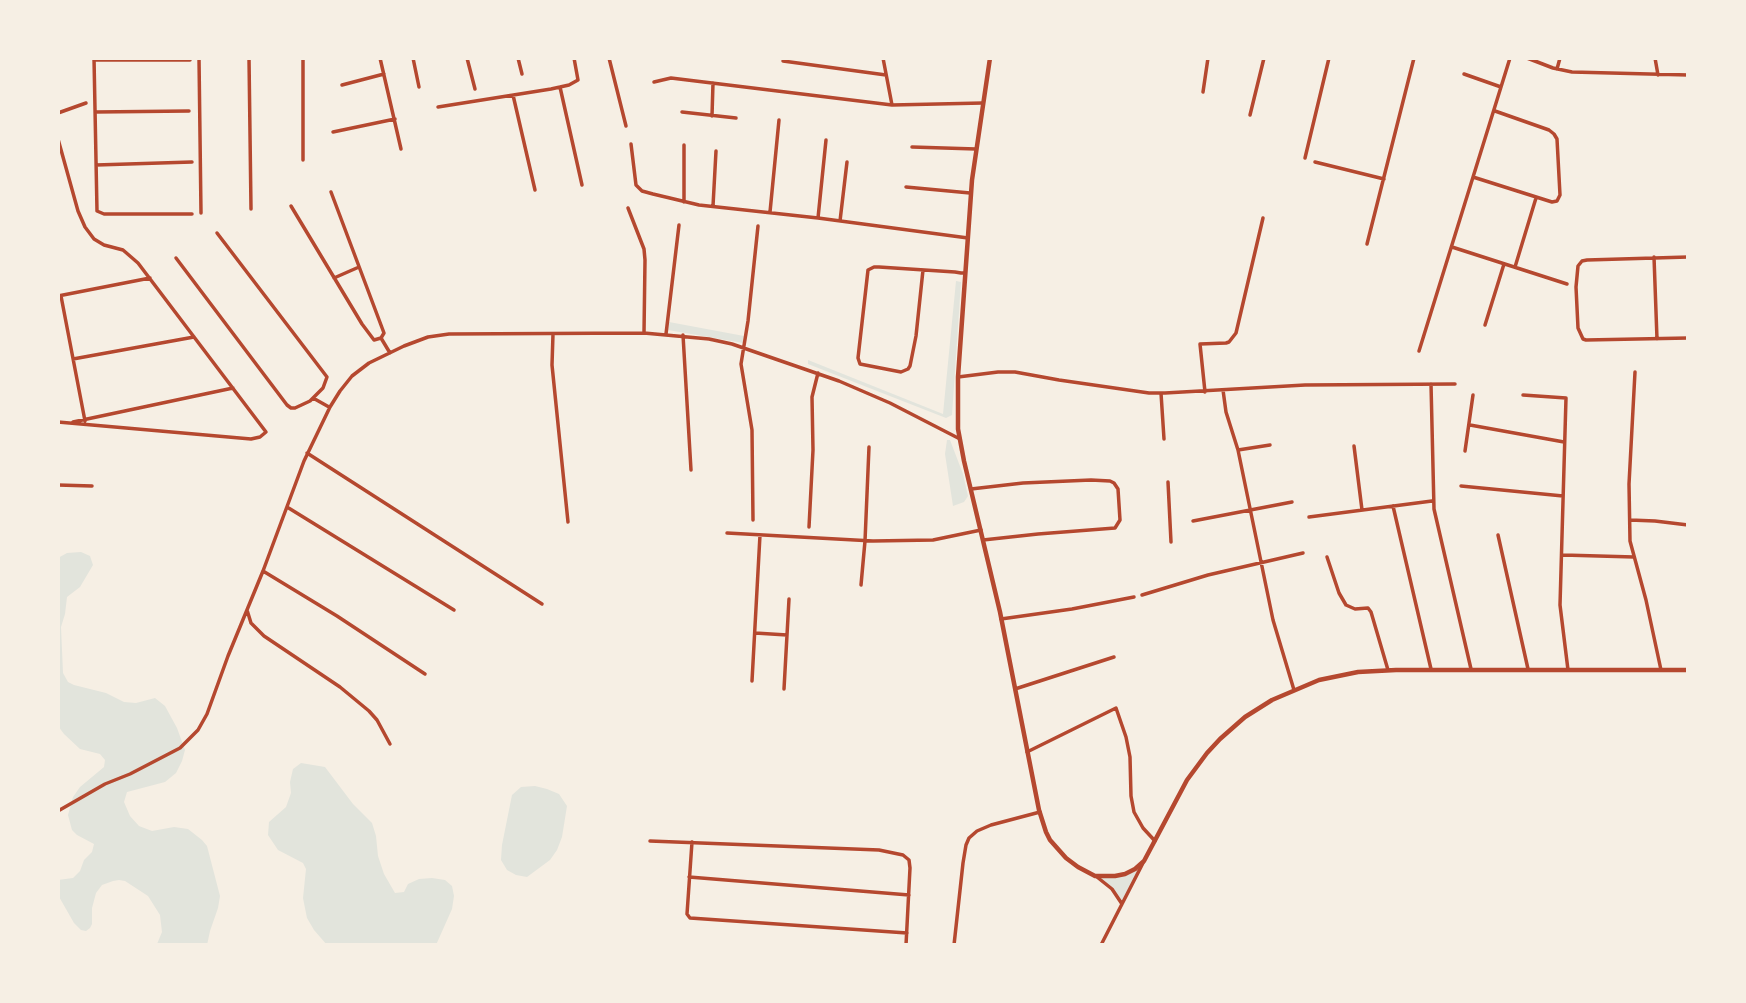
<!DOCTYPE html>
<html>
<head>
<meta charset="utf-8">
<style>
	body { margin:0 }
	#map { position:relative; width:1746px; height:1003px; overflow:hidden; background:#f6efe4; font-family:Lato,sans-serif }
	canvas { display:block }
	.frame { position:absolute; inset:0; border:60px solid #f6efe4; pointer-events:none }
</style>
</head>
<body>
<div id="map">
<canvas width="1746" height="1003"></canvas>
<div class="frame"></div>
</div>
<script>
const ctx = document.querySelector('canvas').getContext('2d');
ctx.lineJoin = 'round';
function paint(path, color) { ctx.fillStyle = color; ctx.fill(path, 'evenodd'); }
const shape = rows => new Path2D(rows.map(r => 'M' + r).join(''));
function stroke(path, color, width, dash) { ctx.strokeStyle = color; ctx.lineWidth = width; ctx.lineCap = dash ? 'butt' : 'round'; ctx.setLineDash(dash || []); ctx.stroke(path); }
const green = shape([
	[956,281,961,282,952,415,946,418,808,364,808,360,943,414],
	[669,322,744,336,743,343,668,330],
	[947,440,950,440,963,474,968,496,964,502,953,506,945,454],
	[81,552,90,556,93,565,80,587,67,597,65,614,61,627,63,673,68,682,74,685,106,693,124,702,136,703,155,698,165,706,177,728,185,750,182,761,176,773,165,782,127,792,124,802,130,816,139,826,152,831,174,827,188,829,202,840,207,846,220,896,218,908,210,931,207,945,153,945,157,944,162,932,160,915,148,896,125,881,119,880,113,881,102,885,96,893,92,908,92,924,90,928,86,931,81,930,74,923,58,895,58,880,73,878,80,871,84,860,92,852,94,844,77,835,72,830,68,815,73,797,80,787,104,767,105,760,100,754,80,749,64,734,58,726,58,558,67,553],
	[301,763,325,767,353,804,372,823,376,836,378,856,384,874,395,893,404,892,408,884,419,879,432,878,445,880,452,886,454,896,452,909,436,945,327,945,314,930,307,918,303,898,306,869,303,863,278,850,268,835,269,822,286,807,291,793,290,782,293,769],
	[535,786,547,789,559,794,567,806,562,837,557,850,550,860,527,877,516,875,507,870,501,860,502,845,512,795,521,787],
	[1144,861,1122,904,1119,897,1095,876,1125,874]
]);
const minor = shape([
	[94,58,97,211,104,214,192,214],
	[199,58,201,213],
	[249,58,251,209],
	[380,58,401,149],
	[413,58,419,87],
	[467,58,475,89],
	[518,58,522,74],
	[609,58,626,126],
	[883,58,892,105],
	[1527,58,1553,68,1572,72,1688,75],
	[1655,58,1658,75],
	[94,60,190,60],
	[783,61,886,75],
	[1557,69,1560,58],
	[1464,74,1501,87],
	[654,82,671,78,892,105,983,103],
	[342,85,384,74],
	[560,87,582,185],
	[1203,92,1208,58],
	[513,95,535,190],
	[438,107,551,89,569,85,578,80,574,58],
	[95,112,189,111],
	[682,112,736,118],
	[58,113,86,103],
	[1250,115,1264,58],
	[712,116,713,83],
	[333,132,395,119],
	[58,139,78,211,85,227,94,239,104,245,123,250,138,263,266,432,260,437,251,439,58,422],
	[631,144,636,185,642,191,653,194,699,205,818,218,968,238],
	[684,145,684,202],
	[912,147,976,149],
	[1305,158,1329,58],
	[303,160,303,58],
	[1315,162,1384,179],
	[96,165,192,162],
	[1473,177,1552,202,1557,201,1560,195,1557,139,1554,134,1549,130,1495,111],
	[906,187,970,193],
	[331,192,384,333,381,338,390,353],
	[291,206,362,324,374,340,381,338],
	[713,206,716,151],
	[628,208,644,249,645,260,644,333],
	[770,212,779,120],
	[818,218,826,140],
	[840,221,847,162],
	[1367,244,1414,58],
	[1452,247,1567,284],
	[1654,257,1657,339],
	[1688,257,1587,260,1582,261,1578,266,1576,287,1578,328,1583,339,1586,340,1688,338],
	[176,258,287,405,291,408,295,408,310,401,323,388,327,377,217,233],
	[1515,267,1536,198],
	[923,270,916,336,910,366,908,369,901,372,860,364,858,358,868,270,874,267,879,267,955,272,961,273,965,273],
	[334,278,359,267],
	[58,296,150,278],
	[61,296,85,421],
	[1485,325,1504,264],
	[553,334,552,365,568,522],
	[666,334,679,225],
	[683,335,691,470],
	[1419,351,1510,58],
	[73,359,194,337],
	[1635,372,1629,484,1630,541,1646,600,1661,670],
	[958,377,998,372,1015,372,1059,380,1149,393,1165,393,1305,385,1455,384],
	[1431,384,1434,509,1471,669],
	[1223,390,1226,412,1238,450,1273,620,1294,690],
	[1205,392,1200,344,1226,343,1229,342,1236,333,1263,218],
	[1161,393,1164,439],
	[1523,395,1566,398,1560,605,1568,670],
	[313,398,329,407],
	[73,422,233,388],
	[1470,425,1564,442],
	[1354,446,1362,510],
	[1238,450,1270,445],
	[1465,451,1473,395],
	[307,453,542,604],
	[1168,482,1171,542],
	[58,485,92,486],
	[1461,486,1563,496],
	[971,489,1023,483,1091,480,1110,481,1114,483,1118,489,1120,520,1115,528,1038,534,983,540],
	[1393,506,1431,669],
	[287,507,454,610],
	[1309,517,1432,501],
	[753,520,752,430,741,364,748,321,758,226],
	[1630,520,1655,521,1688,525],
	[1193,521,1292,502],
	[809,527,813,450,812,397,818,373],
	[727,533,873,541,933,540,981,530],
	[1498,535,1528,669],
	[1563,555,1634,557],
	[1327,557,1339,593,1346,605,1355,609,1368,608,1371,612,1388,670],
	[263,571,337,616,425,674],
	[861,585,865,541,869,447],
	[1142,595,1208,575,1303,553],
	[247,610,251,623,264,636,340,687,369,711,377,720,390,744],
	[1001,619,1072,609,1134,597],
	[755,633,787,635],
	[752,681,760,535],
	[784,689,789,599],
	[1015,689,1114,657],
	[1027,752,1116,708,1126,737,1130,757,1131,796,1134,812,1143,828,1155,841],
	[58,811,105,784,130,774,180,748,198,730,207,714,228,656,263,571,304,461,330,407,340,391,352,376,369,363,404,346,428,337,449,334,644,333,709,339,732,344,839,381,890,403,960,439],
	[650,841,879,850,903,855,909,860,910,868,906,945],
	[692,842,687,914,690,918,907,933],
	[689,877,909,895],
	[1097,877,1112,889,1122,904],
	[954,945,963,863,966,845,969,838,977,831,991,825,1040,812],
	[1101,945,1143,863]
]);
const tertiary = shape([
	[990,58,972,180,958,377,958,429,964,461,1000,612,1039,810,1046,832,1050,840,1066,858,1078,867,1095,876,1115,876,1125,874,1135,869,1144,861,1187,780,1207,753,1220,739,1245,717,1272,700,1319,680,1358,672,1396,670,1688,670]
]);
paint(green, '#e2e4dc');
stroke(minor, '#b5482f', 3.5);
stroke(tertiary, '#b5482f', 4.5);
</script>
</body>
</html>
